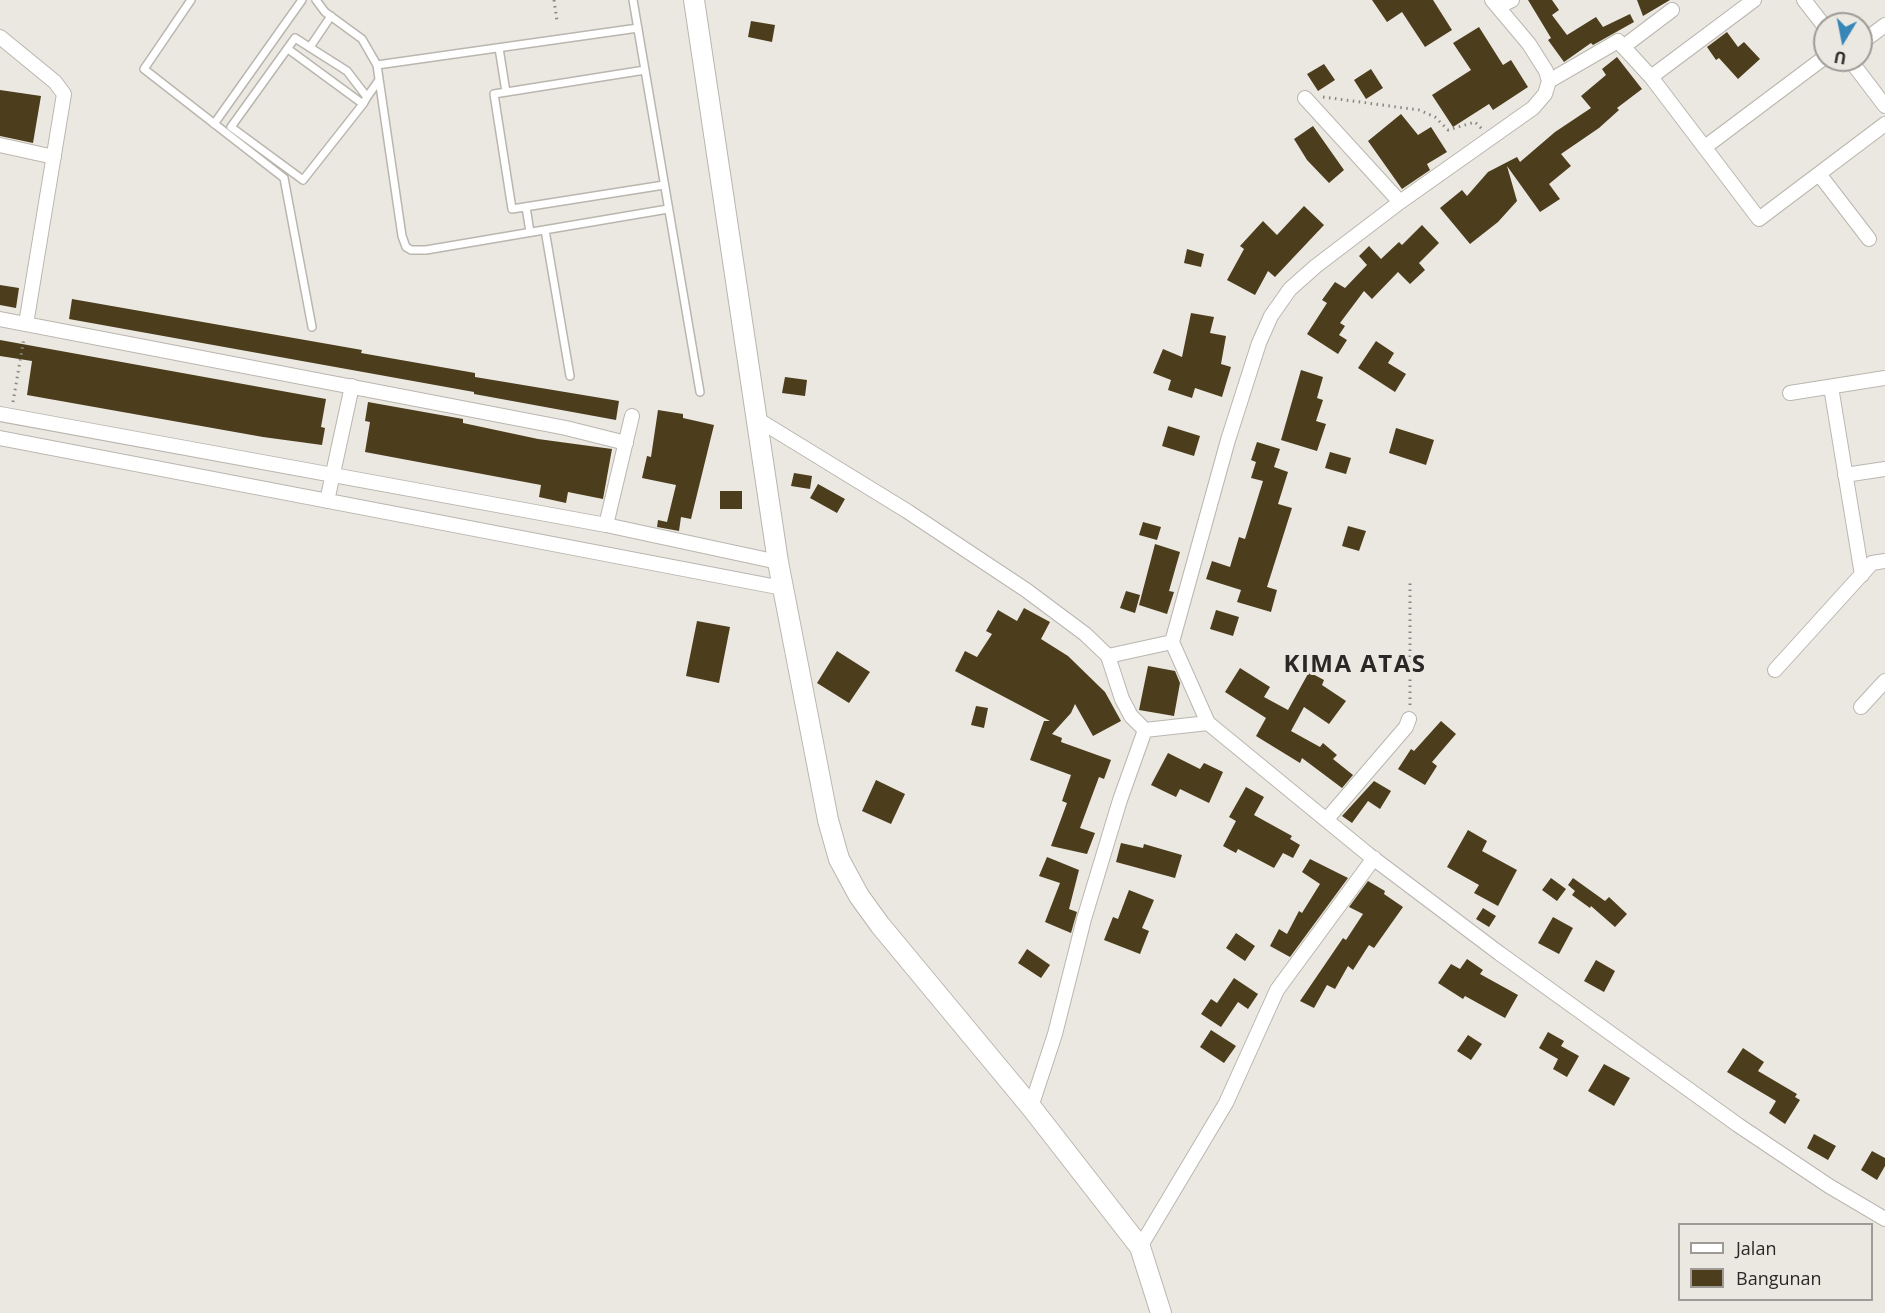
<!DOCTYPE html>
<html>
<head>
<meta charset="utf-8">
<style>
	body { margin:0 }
	#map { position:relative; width:1885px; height:1313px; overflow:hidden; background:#ebe8e1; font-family:"Open Sans",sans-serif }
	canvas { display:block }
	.legend { position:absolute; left:1678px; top:1223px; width:195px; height:78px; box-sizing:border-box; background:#ebe8e1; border:2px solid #9e9b96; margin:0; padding:8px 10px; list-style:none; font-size:18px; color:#2a2826 }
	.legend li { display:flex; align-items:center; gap:12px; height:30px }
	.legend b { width:30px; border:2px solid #9e9b96 }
	.north { position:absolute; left:1813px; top:12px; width:60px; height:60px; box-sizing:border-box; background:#ebe8e1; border:2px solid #9e9b96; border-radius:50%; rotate:190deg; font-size:16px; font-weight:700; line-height:24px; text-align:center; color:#2a2826 }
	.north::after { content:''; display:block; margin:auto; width:21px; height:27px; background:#3786b8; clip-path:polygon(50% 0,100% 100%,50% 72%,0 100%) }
</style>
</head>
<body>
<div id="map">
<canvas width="1885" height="1313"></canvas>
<ul class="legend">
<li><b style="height:8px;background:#fff"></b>Jalan</li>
<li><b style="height:16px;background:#4c3d1c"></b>Bangunan</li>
</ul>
<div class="north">U</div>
</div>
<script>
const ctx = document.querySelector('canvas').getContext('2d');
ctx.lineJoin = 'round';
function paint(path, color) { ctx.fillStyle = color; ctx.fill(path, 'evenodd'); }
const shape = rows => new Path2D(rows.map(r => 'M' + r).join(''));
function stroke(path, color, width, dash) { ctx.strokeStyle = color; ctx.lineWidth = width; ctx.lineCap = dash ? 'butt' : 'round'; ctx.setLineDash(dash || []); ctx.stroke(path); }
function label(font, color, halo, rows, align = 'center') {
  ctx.font = font + ' "Open Sans",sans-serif'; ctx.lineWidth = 6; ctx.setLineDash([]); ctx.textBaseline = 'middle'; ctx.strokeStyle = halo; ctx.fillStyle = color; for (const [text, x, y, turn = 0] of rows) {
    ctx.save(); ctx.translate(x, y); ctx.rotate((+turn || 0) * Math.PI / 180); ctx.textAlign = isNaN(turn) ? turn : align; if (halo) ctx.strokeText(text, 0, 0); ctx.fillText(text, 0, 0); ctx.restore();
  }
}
const building = shape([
	[1372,0,1433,0,1452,30,1425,47,1402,12,1387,22],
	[1528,0,1552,0,1559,10,1552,15,1567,35,1596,17,1603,27,1630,14,1634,22,1593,45,1591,43,1564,62,1548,40,1551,38],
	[1637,0,1670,0,1643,16],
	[751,21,775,25,772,42,748,37],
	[1479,27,1503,65,1511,60,1528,87,1493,110,1489,104,1453,127,1432,95,1471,70,1453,43],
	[1727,32,1738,47,1744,42,1760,59,1738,79,1719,58,1716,60,1707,47],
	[1617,57,1642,89,1617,108,1619,110,1599,128,1561,154,1571,166,1549,184,1560,199,1540,212,1507,166,1517,201,1498,222,1470,244,1440,208,1462,190,1467,196,1488,172,1517,157,1520,162,1555,132,1591,108,1581,96,1606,75,1602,69],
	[1324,64,1335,80,1318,91,1307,74],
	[1371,69,1383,88,1366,99,1354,80],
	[0,90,41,96,33,143,0,136],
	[1401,114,1418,135,1431,127,1447,152,1427,164,1430,170,1402,189,1368,141],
	[1313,126,1344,170,1329,183,1307,160,1294,139],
	[1304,206,1324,225,1275,277,1268,271,1255,295,1227,280,1244,249,1240,246,1263,221,1277,235],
	[1422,225,1439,243,1419,263,1425,270,1410,284,1398,272,1372,299,1364,291,1340,323,1345,326,1339,335,1347,340,1338,354,1307,334,1327,303,1322,300,1335,282,1345,288,1367,265,1359,256,1369,246,1381,259,1399,242,1402,245],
	[1187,249,1204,254,1201,267,1184,263],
	[0,285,19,288,16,308,0,305],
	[72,299,362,350,361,353,475,373,475,377,619,401,616,420,474,394,474,392,69,319],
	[1191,313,1214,317,1210,333,1226,336,1221,364,1231,367,1222,397,1195,388,1192,398,1168,390,1171,380,1153,373,1163,349,1182,357],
	[0,340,326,399,321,427,325,428,322,445,263,437,27,395,32,361,0,356],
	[1376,341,1394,353,1388,363,1406,374,1395,392,1358,368],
	[1301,370,1323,377,1317,398,1323,400,1316,421,1326,424,1317,451,1281,440],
	[785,377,807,380,805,396,782,393],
	[368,402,463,419,463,423,538,439,612,449,603,499,568,492,566,503,539,497,541,485,365,452,370,422,365,421],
	[658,410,683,414,683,418,714,425,691,519,681,517,679,531,657,527,658,520,667,522,676,485,642,478,647,456,651,457],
	[1168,426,1200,436,1194,456,1162,446],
	[1396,428,1434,440,1426,465,1389,453],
	[1257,442,1280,449,1274,467,1288,472,1278,504,1292,508,1267,587,1277,590,1271,612,1237,602,1241,590,1206,579,1212,561,1230,567,1239,537,1245,539,1263,481,1251,478,1256,462,1251,460],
	[1330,452,1351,458,1346,474,1325,468],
	[794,473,812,476,810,489,791,486],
	[818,484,845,499,837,513,810,498],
	[720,491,742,491,742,509,720,509],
	[1143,522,1161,527,1157,540,1139,535],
	[1348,526,1366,531,1359,551,1342,546],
	[1155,544,1180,552,1169,591,1174,592,1167,614,1139,605],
	[1126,591,1140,595,1135,613,1120,608],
	[1024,608,1050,622,1041,639,1068,656,1105,692,1121,721,1093,736,1075,704,1071,713,1052,734,1062,738,1061,742,1111,760,1104,779,1099,777,1080,828,1095,833,1087,854,1051,846,1067,803,1062,801,1071,775,1030,760,1044,721,1050,721,955,671,965,651,977,657,992,634,986,631,998,610,1017,621],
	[1216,610,1239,617,1233,636,1210,629],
	[697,621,730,627,719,683,686,676],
	[837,651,870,672,849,703,817,683],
	[1148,666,1175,671,1180,683,1174,716,1139,710],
	[1240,668,1270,687,1264,697,1288,710,1309,672,1324,680,1322,685,1346,701,1329,724,1304,707,1291,731,1320,747,1323,743,1337,755,1333,759,1353,775,1342,788,1302,758,1300,763,1256,736,1266,718,1225,692],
	[976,706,988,708,984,728,971,725],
	[1441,721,1456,734,1432,762,1437,766,1425,785,1398,769,1411,749,1414,751],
	[1168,753,1200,769,1204,763,1223,772,1209,803,1180,789,1176,797,1151,785],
	[876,780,905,794,891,824,862,811],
	[1374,781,1391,791,1380,809,1368,801,1352,823,1342,816],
	[1246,787,1264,797,1254,815,1292,836,1290,839,1300,845,1293,858,1283,853,1274,868,1238,849,1236,853,1223,846,1236,821,1229,817],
	[1468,830,1487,841,1482,851,1517,870,1498,906,1474,893,1479,885,1447,867],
	[1121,843,1143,848,1144,844,1182,855,1175,878,1116,862],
	[1047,857,1079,870,1069,909,1077,912,1071,933,1045,922,1060,883,1039,876],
	[1310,859,1348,878,1290,957,1270,946,1279,929,1287,934,1299,911,1302,913,1320,884,1302,872],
	[1551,878,1566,889,1557,901,1542,890],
	[1573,878,1605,901,1609,897,1627,914,1615,927,1591,906,1590,908,1572,895,1575,891,1568,885],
	[1368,881,1385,891,1384,894,1403,907,1374,948,1369,945,1353,970,1348,966,1335,989,1327,985,1314,1008,1300,1001,1343,938,1346,940,1363,914,1349,907],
	[1129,890,1154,900,1142,928,1149,931,1140,954,1104,940,1113,917,1118,919],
	[1483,908,1496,916,1489,927,1476,919],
	[1553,917,1573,928,1559,954,1538,943],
	[1236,933,1255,946,1245,961,1226,948],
	[1027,949,1050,965,1041,978,1018,963],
	[1467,959,1483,970,1480,974,1518,995,1505,1018,1465,996,1463,999,1438,983,1451,964,1460,969],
	[1596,960,1615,971,1604,992,1584,981],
	[1234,978,1258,994,1248,1009,1238,1002,1221,1027,1201,1014,1211,999,1217,1003],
	[1211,1030,1236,1046,1224,1063,1200,1047],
	[1548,1032,1564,1041,1561,1046,1579,1056,1567,1077,1553,1069,1558,1059,1539,1048],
	[1468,1035,1482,1044,1471,1060,1457,1051],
	[1743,1048,1764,1062,1758,1071,1797,1094,1795,1097,1800,1100,1785,1124,1769,1113,1776,1101,1727,1072],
	[1604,1064,1630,1078,1614,1106,1588,1091],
	[1814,1134,1836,1146,1828,1160,1807,1148],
	[1872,1151,1885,1158,1885,1166,1877,1180,1861,1170]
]);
const path = shape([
	[554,0,557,21],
	[1323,97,1419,110,1435,117,1448,130,1475,122,1482,129],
	[13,402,24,338],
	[1410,705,1410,582]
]);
const service = shape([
	[191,0,144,69,284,178,312,327],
	[316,0,325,12,362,39,377,65,638,28],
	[633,0,700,392],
	[310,47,331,16],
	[499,48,506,92],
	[288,49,363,104],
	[377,65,402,236,406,247,411,250,426,250,668,209],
	[645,70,494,94,512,209,664,185],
	[367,97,347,71,295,38,231,127,303,180,363,104,367,97,379,80],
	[214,124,302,0],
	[526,207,530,232],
	[545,230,570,376]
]);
const minor = shape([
	[1804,0,1825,27],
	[1498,7,1512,0],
	[0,37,55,82,64,94,26,324],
	[1861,43,1885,25],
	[1623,47,1672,10],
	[1850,60,1885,106],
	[1651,77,1754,0],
	[1549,81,1618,41,1651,77,1759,219,1885,124],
	[1305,98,1400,202],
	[0,145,54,157],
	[1705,147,1825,57],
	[1819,174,1869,239],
	[0,319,566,428,626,443],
	[1831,387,1862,575],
	[1790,393,1885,378],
	[0,414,606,525,778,562],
	[757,419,907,511,1026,590,1085,634,1108,656,1122,699,1131,716,1145,730,1208,723,1369,855,1499,953,1738,1125,1829,1186,1885,1219],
	[0,438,783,588],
	[1845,475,1885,469],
	[327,501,352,386],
	[606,525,632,416],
	[1172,642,1208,723],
	[1108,656,1172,642,1228,440,1259,343,1271,316,1290,289,1316,266,1400,202,1533,108,1545,94,1549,81,1546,71,1529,44,1492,0],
	[1775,670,1872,563,1885,561],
	[1861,707,1885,681],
	[1327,819,1406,727,1409,719],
	[1031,1107,1055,1034,1084,919,1120,800,1145,730],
	[1140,1247,1226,1103,1277,990,1374,858]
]);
const secondary = shape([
	[694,0,778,562,828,820,839,859,859,896,880,925,1031,1107,1140,1247,1161,1313]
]);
const districtNames = [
	["KIMA ATAS",1355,665]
];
paint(building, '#4c3d1c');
stroke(service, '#bab6af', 10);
stroke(minor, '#bab6af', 16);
stroke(secondary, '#bab6af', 22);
stroke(path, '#888681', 3, [1.5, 4.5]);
stroke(service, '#fff', 7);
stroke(minor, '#fff', 14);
stroke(secondary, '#fff', 20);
ctx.letterSpacing = '1.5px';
label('bold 24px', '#2a2826', '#ebe8e1', districtNames);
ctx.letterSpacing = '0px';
</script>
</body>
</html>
